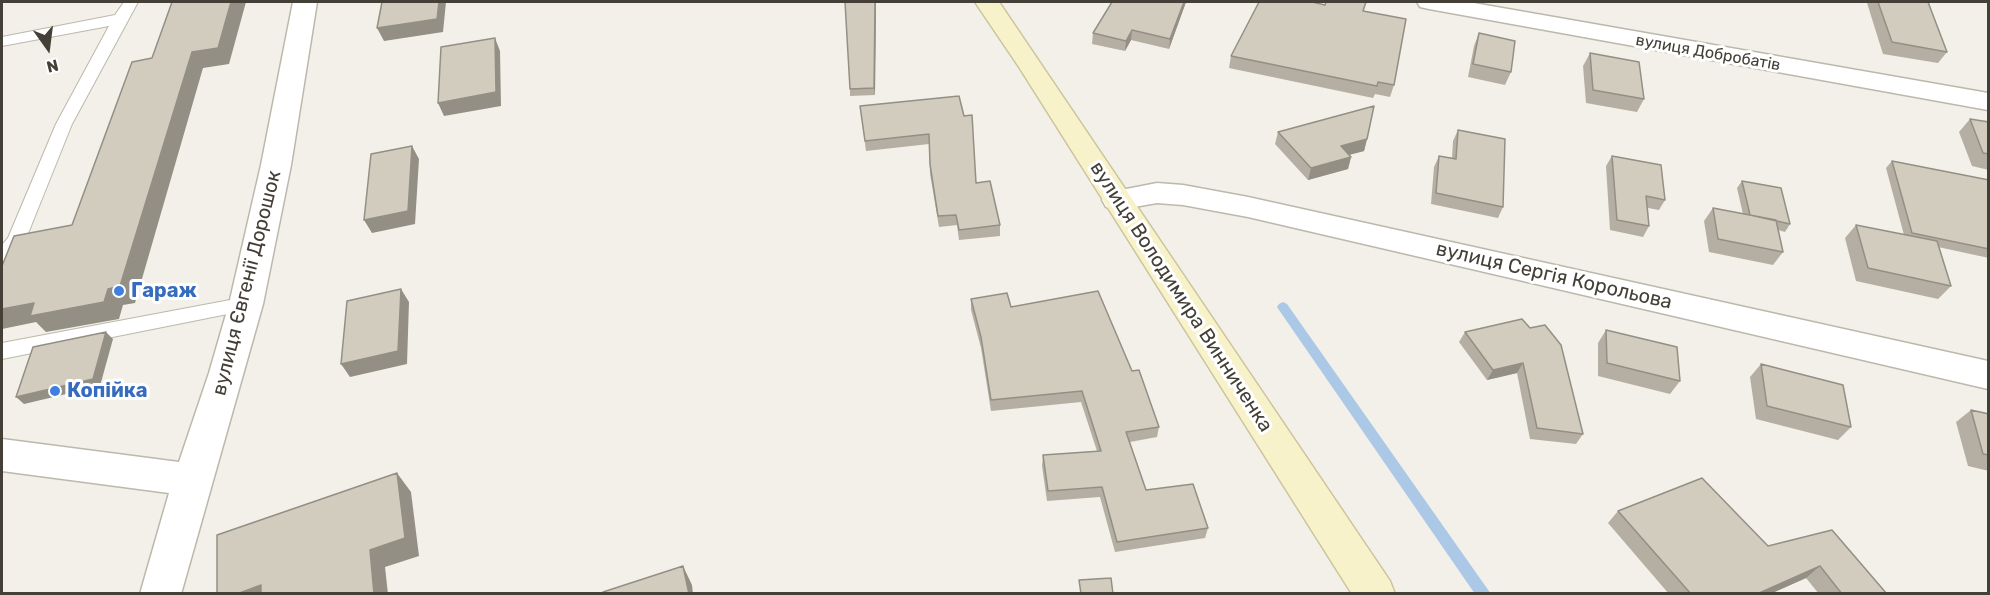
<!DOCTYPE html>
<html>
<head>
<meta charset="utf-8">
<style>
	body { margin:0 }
	#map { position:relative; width:1990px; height:595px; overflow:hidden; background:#f2f0e8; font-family:Rubik,sans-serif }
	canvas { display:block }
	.frame { position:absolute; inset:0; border:3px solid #444037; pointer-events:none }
	.north { position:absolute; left:18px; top:18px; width:60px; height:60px; -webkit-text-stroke:4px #fff; paint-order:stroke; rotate:166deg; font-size:16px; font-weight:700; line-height:24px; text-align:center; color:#444037 }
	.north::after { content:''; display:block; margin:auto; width:21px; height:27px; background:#444037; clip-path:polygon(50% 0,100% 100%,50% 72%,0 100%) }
</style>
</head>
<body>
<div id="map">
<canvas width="1990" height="595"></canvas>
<div class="frame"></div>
<div class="north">N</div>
</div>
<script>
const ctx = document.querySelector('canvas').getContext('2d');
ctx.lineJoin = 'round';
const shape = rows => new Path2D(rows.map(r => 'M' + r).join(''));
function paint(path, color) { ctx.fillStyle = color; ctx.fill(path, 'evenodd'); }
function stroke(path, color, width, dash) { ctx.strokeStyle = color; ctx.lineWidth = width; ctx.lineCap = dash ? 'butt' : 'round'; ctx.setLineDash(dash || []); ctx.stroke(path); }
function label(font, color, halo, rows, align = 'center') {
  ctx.font = font + ' Rubik,sans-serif'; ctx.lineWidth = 6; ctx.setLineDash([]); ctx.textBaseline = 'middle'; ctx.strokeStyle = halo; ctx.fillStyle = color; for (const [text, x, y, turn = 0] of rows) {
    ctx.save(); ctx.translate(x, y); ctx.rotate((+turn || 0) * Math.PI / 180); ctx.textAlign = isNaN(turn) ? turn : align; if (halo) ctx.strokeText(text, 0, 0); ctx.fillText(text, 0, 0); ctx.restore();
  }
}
const stream = shape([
	[1283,302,1287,304,1491,594,1475,594,1279,310,1277,307,1279,304,1283,302]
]);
const lane = shape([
	[124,2,138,2,72,124,25,241,9,261,2,263,2,245,8,238,56,124,109,26,2,46,2,37,115,15,124,2],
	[246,297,253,299,256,304,253,309,2,359,2,343,246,297]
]);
const street = shape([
	[293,2,317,2,291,165,263,304,181,594,140,594,169,493,2,471,2,439,179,462,209,373,229,304,261,165,293,2],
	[1417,2,1468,2,1988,93,1988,110,1429,9,1420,7,1417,2],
	[1157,183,1183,185,1248,197,1988,361,1988,389,1248,217,1183,205,1157,203,1117,210,1106,207,1102,200,1106,193,1157,183]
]);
const secondary = shape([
	[975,2,999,2,1390,581,1395,594,1352,594,1019,67,975,2]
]);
const wall = shape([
	[876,2,875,95,850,96,850,89],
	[1112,2,1186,2,1169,49,1131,40,1125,51,1092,44,1093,33],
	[1868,2,1928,2,1947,52,1938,63,1883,54,1867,3],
	[1363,11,1394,85,1390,97,1375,94,1373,98,1229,68,1231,56],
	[1479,33,1511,72,1505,85,1468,77,1474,46],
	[1590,53,1644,99,1637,112,1586,103,1583,66],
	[959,96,976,183,1000,225,1000,236,959,240,957,225,939,227,930,174,929,144,866,151,860,106],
	[1970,119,1989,122,1989,170,1972,166,1959,132],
	[1458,130,1503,207,1498,218,1431,204,1434,167,1439,156,1452,158,1453,141],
	[1278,132,1367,139,1364,151,1349,155,1351,157,1348,169,1308,180,1275,144],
	[1612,156,1665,200,1659,210,1648,208,1649,226,1643,237,1610,230,1606,166],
	[1892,161,1989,180,1989,258,1938,247,1951,286,1938,299,1856,281,1845,238,1856,225,1904,235,1886,168],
	[1742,181,1790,224,1785,232,1778,230,1783,252,1773,265,1709,252,1704,221,1713,208,1743,214,1737,188],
	[971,299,1011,307,1132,371,1159,427,1157,437,1130,442,1146,490,1208,528,1205,538,1115,552,1100,497,1047,501,1042,466,1043,455,1097,451,1081,402,991,411,981,348,971,310],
	[1522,319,1583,434,1576,444,1530,439,1517,373,1487,380,1459,342,1465,332],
	[1606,330,1680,381,1670,394,1598,376,1598,343],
	[1761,364,1851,427,1838,440,1756,419,1750,377],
	[1971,410,1989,414,1989,471,1968,466,1956,422],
	[1618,511,1768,546,1887,594,1819,594,1806,578,1770,594,1669,594,1608,523]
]);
const shadedWall = shape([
	[231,2,246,2,229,64,203,68,135,303,123,305,119,319,46,332,36,322,2,329,2,309,108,289,192,52],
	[439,2,446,2,443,32,384,41,377,28],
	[875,2,876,2,875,95,874,88],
	[1184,2,1186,2,1169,49,1170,39],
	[1132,30,1131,40,1125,51,1126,41],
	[495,38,500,51,501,106,444,116,438,103],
	[1367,139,1364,151,1337,158,1341,146],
	[412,146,419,159,415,224,372,233,364,220],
	[1351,157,1348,169,1308,180,1311,168],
	[401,289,409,302,407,364,350,377,341,364],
	[106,332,113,339,100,386,24,404,16,397],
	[1523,363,1517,373,1487,380,1493,370],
	[397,473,411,492,419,556,385,567,388,594,374,594,370,550],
	[683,566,692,585,693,594,689,594],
	[1820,566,1806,578,1770,594,1757,594],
	[261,585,271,594,237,594]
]);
const building = shape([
	[172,2,231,2,218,48,192,52,120,286,108,289,104,302,30,316,34,303,2,309,2,266,14,236,72,225,132,62,152,58,172,2],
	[382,2,439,2,437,19,377,28,382,2],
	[845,2,875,2,874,88,850,89,845,2],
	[1112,2,1184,2,1170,39,1132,30,1126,41,1093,33,1112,2],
	[1259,2,1312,2,1325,5,1326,2,1366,2,1363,11,1406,19,1394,85,1378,82,1377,86,1231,56,1259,2],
	[1878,2,1928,2,1947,52,1892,42,1878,2],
	[1479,33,1515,41,1511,72,1473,64,1479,33],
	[495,38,496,92,438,103,441,47,495,38],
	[1590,53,1639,62,1644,99,1593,90,1590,53],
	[959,96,964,116,972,115,976,183,990,181,1000,225,959,230,956,215,938,216,930,164,929,134,865,141,860,106,959,96],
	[1374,106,1367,139,1341,146,1351,157,1311,168,1278,132,1374,106],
	[1970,119,1989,122,1989,154,1983,153,1970,119],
	[1458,130,1505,139,1503,207,1436,193,1439,156,1456,159,1458,130],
	[412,146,408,211,364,220,371,154,412,146],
	[1612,156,1661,165,1665,200,1646,196,1649,226,1617,220,1612,156],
	[1892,161,1989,180,1989,249,1912,233,1892,161],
	[1742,181,1781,188,1790,224,1750,215,1742,181],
	[1713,208,1776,220,1783,252,1718,239,1713,208],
	[1856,225,1937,241,1951,286,1868,268,1856,225],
	[401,289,398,351,341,364,347,301,401,289],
	[1098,291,1132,371,1139,370,1159,427,1126,432,1146,490,1193,484,1208,528,1117,542,1102,487,1048,491,1043,455,1101,451,1082,391,991,400,981,337,971,299,1007,293,1011,307,1098,291],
	[1522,319,1530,328,1545,325,1561,345,1583,434,1537,428,1523,363,1493,370,1465,332,1522,319],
	[1606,330,1677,347,1680,381,1607,363,1606,330],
	[106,332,93,379,16,397,33,347,106,332],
	[1761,364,1843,385,1851,427,1767,406,1761,364],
	[1971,410,1989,414,1989,455,1983,454,1971,410],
	[397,473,405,538,370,550,374,594,261,594,261,585,237,594,217,594,217,535,397,473],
	[1702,478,1768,546,1832,530,1887,594,1842,594,1820,566,1757,594,1691,594,1618,511,1702,478],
	[683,566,689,594,603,594,603,592,683,566],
	[1111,578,1113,594,1081,594,1079,580,1111,578]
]);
const markers = [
	[119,291,6,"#3f7fe0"],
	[55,391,6,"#3f7fe0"]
];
const farStreetnames = [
	["вулиця Добробатів",1708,53,10]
];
const streetNames = [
	["вулиця Сергія Корольова",1554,276,13],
	["вулиця Євгенії Дорошок",247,283,-76],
	["вулиця Володимира Винниченка",1181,297,57]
];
const shopNames = [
	["Гараж",131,291],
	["Копійка",67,391]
];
paint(stream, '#abc8e7');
stroke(lane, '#bcb8ab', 2);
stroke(street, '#bcb8ab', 3);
stroke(secondary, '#ccc49c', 3);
paint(lane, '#fff');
paint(street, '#fff');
paint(secondary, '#f8f2cb');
paint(wall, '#b5afa3');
paint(shadedWall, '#938f85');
paint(building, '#d2ccbe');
stroke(building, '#938f85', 1.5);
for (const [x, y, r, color] of markers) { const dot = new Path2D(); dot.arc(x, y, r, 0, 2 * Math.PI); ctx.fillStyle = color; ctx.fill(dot); stroke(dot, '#fff', 2); }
label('16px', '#444037', '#fff', farStreetnames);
label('20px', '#444037', '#fff', streetNames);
label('bold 20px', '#366cbe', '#fff', shopNames, 'left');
</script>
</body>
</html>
